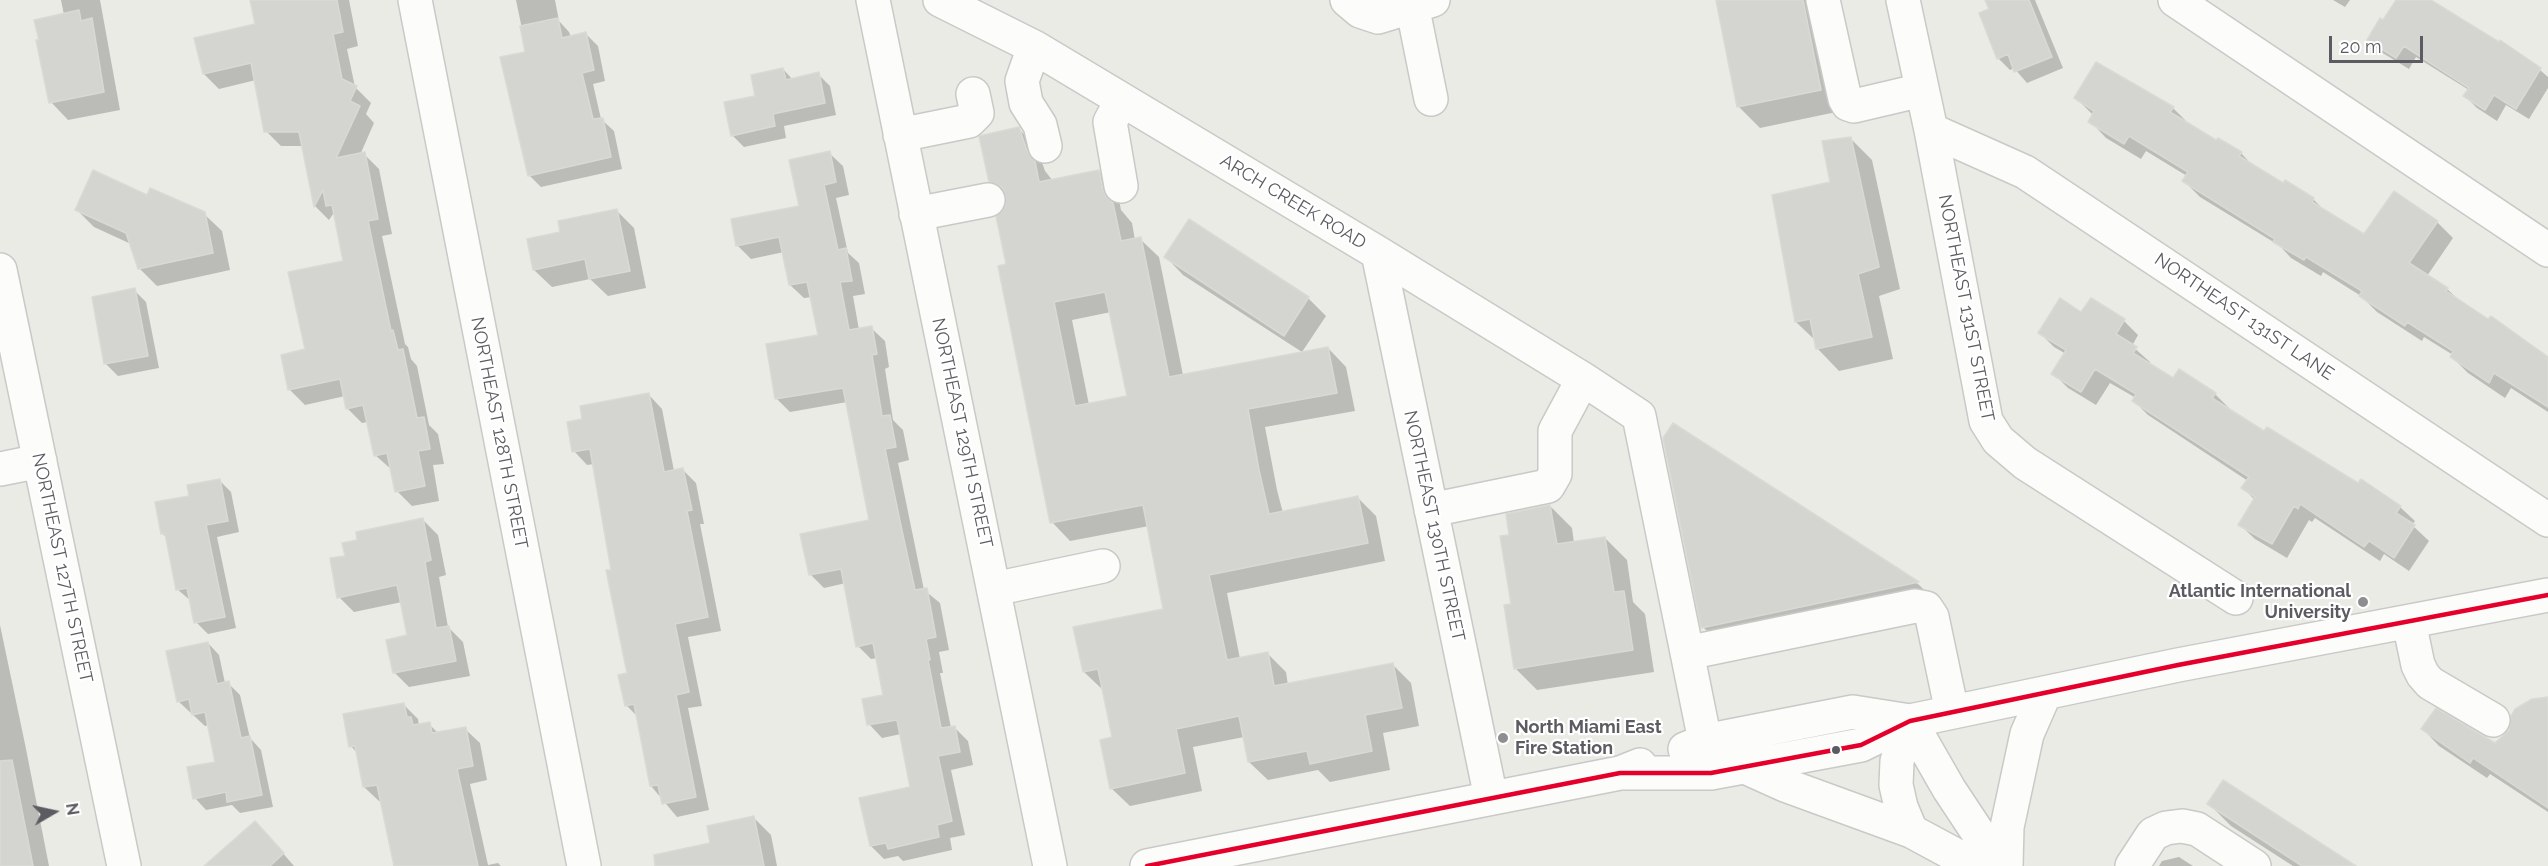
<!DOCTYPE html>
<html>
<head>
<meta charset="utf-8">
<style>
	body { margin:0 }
	#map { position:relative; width:2548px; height:866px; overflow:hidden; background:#eaebe5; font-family:Raleway,sans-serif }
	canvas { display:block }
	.north { position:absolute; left:24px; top:782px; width:60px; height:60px; -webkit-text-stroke:4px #fff; paint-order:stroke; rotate:81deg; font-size:16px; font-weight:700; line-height:24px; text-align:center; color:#5b5c62 }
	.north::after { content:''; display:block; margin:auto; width:21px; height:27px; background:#5b5c62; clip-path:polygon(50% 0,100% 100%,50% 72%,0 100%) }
	.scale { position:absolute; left:2329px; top:36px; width:94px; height:27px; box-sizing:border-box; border:3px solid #5b5c62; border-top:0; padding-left:8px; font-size:18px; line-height:21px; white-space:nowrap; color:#5b5c62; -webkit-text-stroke:4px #fff; paint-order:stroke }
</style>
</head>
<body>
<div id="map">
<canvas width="2548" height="866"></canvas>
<div class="north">N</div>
<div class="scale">20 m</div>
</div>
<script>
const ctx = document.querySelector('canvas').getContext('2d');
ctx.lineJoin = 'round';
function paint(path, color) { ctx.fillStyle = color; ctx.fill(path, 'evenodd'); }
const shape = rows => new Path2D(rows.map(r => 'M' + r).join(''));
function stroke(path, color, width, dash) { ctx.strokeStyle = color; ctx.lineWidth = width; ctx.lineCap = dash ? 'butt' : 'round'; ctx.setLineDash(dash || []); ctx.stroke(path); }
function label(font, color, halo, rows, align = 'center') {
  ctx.font = font + ' Raleway,sans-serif'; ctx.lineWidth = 4.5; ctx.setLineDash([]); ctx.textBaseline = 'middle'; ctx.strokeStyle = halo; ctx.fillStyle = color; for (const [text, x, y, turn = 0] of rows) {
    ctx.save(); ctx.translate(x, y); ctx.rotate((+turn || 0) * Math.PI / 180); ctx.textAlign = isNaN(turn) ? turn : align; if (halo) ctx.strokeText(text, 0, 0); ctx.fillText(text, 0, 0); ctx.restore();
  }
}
const shadow = shape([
	[61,0,100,0,120,110,68,120,51,102,64,15],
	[252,0,349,0,358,46,347,49,355,87,371,103,366,114,374,123,360,155,364,154,379,169,392,234,382,236,405,344,408,347,411,359,417,366,429,425,438,434,444,464,433,465,439,501,412,506,397,491,392,470,375,455,368,422,362,423,347,408,345,396,305,405,290,390,345,262,335,211,329,220,315,206,303,146,281,146,266,131,256,80,219,89,204,74,257,25],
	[516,0,555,0,559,21,569,32,571,37,586,34,598,46,605,81,593,84,601,119,614,131,622,169,541,187,529,175,527,53],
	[1717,0,1820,0,1841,111,1760,128,1738,106],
	[1987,0,2035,0,2063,68,2027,83,2014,68,2010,70,1998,58,1991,10],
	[2333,0,2350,0,2345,7],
	[2397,0,2428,0,2499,44,2500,42,2540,70,2548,77,2548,88,2529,119,2506,105,2497,121,2477,108,2465,96,2469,90,2416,57,2409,69,2381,52,2369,40],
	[783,69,793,80,818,74,830,86,836,115,784,126,786,138,744,147,732,135,757,97],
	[2076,98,2173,108,2189,124,2217,142,2241,153,2255,168,2284,185,2285,182,2313,199,2328,214,2365,236,2437,222,2453,238,2427,276,2447,289,2462,303,2548,359,2548,412,2511,388,2505,398,2468,373,2452,357,2453,355,2424,337,2422,341,2377,312,2361,296,2323,272,2321,276,2291,258,2280,246,2200,197,2184,181,2187,176,2146,151,2141,159,2106,138,2090,121,2093,115],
	[1019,129,1037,148,1045,171,1053,181,1099,171,1117,190,1121,210,1132,223,1135,240,1140,239,1159,257,1183,375,1328,348,1346,367,1355,411,1265,427,1277,490,1283,513,1358,498,1376,516,1385,561,1227,593,1240,659,1267,653,1286,672,1288,685,1392,664,1411,683,1419,726,1383,733,1390,770,1330,782,1318,770,1268,780,1249,762,1244,737,1193,747,1202,791,1130,806,1111,788,1114,738,1103,690,1084,672,1165,610,1149,526,1070,541,1052,522,1008,266,1008,199,990,181],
	[1111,312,1128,397,1089,405,1072,320],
	[1850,138,1872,160,1900,289,1879,296,1893,359,1839,371,1817,348,1816,341,1796,322,1831,183],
	[829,153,843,166,849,195,836,198,848,253,859,263,865,294,853,296,859,330,871,328,885,341,889,367,885,369,893,420,903,430,909,460,898,463,914,541,924,590,940,603,949,650,939,652,943,673,940,673,951,728,955,728,968,741,973,765,951,770,965,835,950,838,952,850,903,861,898,856,884,859,871,846,912,788,901,734,882,738,869,724,885,697,878,658,871,659,858,646,846,583,824,588,810,574,871,521,847,402,790,412,776,398,819,336,812,297,804,298,790,285,784,252,751,259,737,245,801,207],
	[147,197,204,214,222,231,230,270,157,286,139,268,131,244,94,227,77,210],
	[616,210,634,228,646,288,608,296,590,279,552,287,534,270,562,233],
	[1166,257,1308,298,1326,316,1302,352,1183,275],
	[134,290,146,302,159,368,118,376,106,364,93,298],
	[2082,314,2124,321,2138,335,2132,346,2150,362,2149,365,2174,380,2215,394,2229,408,2228,410,2264,433,2400,507,2415,521,2412,525,2429,541,2409,571,2384,554,2380,561,2315,518,2312,522,2309,520,2287,558,2255,539,2240,525,2255,500,2243,488,2248,481,2148,415,2134,401,2136,398,2110,383,2096,405,2068,388,2053,373,2066,354,2054,347,2040,333],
	[649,395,662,409,674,471,683,470,696,483,704,524,700,524,721,631,688,637,702,706,688,708,709,810,677,817,651,786,638,717,626,705,629,675,594,464,587,465,574,451,584,420],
	[1674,425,1918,584,1939,604,1725,649,1703,627],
	[219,480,231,492,239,532,217,537,236,628,208,634,196,622,191,601,177,589,168,539,162,533],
	[1550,506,1572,528,1574,543,1605,538,1627,560,1633,602,1645,614,1654,672,1537,690,1515,668,1511,536],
	[423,520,438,535,446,575,439,577,448,627,463,642,470,676,409,687,394,672,409,637,402,602,354,612,339,597,346,557],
	[0,625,25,744,49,866,0,866],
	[208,643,219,655,225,683,228,683,240,695,250,738,261,750,273,807,240,813,232,805,206,810,195,798,217,763,209,725,205,726,178,701],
	[2548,699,2548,812,2490,774,2487,778,2439,746,2423,729,2495,745],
	[403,704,418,719,419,726,429,724,439,734,465,729,480,743,487,780,470,784,488,865,498,863,501,866,399,866,382,801,379,801,364,787,357,753,351,746],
	[2209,804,2353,866,2293,866,2231,826],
	[754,818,771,835,777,866,679,866],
	[267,835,294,866,206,866],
	[2179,857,2193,866,2159,866,2162,861]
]);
const building = shape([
	[250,0,337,0,343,32,333,34,342,79,357,86,350,101,360,106,336,158,365,152,378,219,368,221,391,331,393,330,398,350,403,349,417,418,424,417,430,449,418,451,425,486,395,492,387,453,374,456,363,405,346,409,340,379,288,390,281,355,305,349,288,272,343,261,332,205,326,206,323,190,314,207,299,132,264,132,251,63,203,74,194,38,255,24,250,0],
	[1716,0,1803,0,1821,90,1737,107,1716,0],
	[1985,0,2029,0,2052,57,2014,72,2008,54,1997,59,1979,13,1989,9,1985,0],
	[2396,0,2431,0,2499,42,2500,40,2541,68,2516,109,2494,95,2485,110,2463,96,2469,88,2404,46,2396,58,2367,40,2380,18,2383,20,2396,0],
	[79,10,81,21,92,18,104,92,49,103,36,40,39,40,34,20,79,10],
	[558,18,562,38,586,32,594,70,582,73,593,119,603,118,611,157,528,176,500,57,525,52,520,26,558,18],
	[2096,62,2174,107,2170,112,2216,140,2218,138,2242,152,2239,156,2283,183,2285,180,2314,198,2312,202,2364,234,2394,191,2438,221,2409,263,2448,288,2446,291,2488,319,2491,316,2548,357,2548,407,2494,373,2489,383,2450,357,2453,351,2407,322,2405,326,2359,296,2362,291,2306,257,2304,260,2273,242,2275,239,2182,181,2188,172,2129,136,2124,144,2088,122,2094,111,2074,98,2096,62],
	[783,68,786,80,819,72,825,103,773,114,775,126,731,136,724,102,755,96,751,75,783,68],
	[1019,127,1027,151,1035,161,1039,182,1099,170,1103,190,1106,197,1113,203,1121,241,1141,237,1169,377,1328,347,1337,393,1248,409,1259,470,1269,514,1358,496,1368,543,1209,575,1227,660,1268,652,1274,686,1393,663,1402,708,1365,715,1372,751,1310,764,1307,751,1248,762,1239,716,1176,729,1185,773,1110,789,1100,740,1112,737,1098,669,1083,672,1073,627,1163,609,1143,505,1050,523,998,266,1006,264,996,216,1005,207,1006,197,1002,187,989,182,979,136,1019,127],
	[1105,292,1127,396,1075,406,1054,302,1105,292],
	[1851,137,1879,267,1858,274,1872,337,1816,349,1810,319,1795,322,1772,195,1830,182,1822,141,1851,137],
	[830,151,836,182,824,185,838,250,846,248,852,281,840,282,849,330,872,326,877,354,872,355,882,416,890,415,896,447,885,449,901,526,915,590,927,588,936,637,926,639,930,660,928,660,941,728,955,726,960,752,938,756,952,821,937,825,939,837,888,849,886,843,870,846,859,798,910,787,897,720,867,725,862,699,883,695,873,643,856,647,841,569,809,575,800,534,869,520,843,388,775,399,766,344,818,335,807,282,789,285,779,237,736,246,731,219,799,206,789,160,830,151],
	[93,170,147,195,150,188,205,212,213,253,138,269,126,233,75,210,93,170],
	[617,209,630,271,589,279,585,259,533,270,527,239,560,232,558,221,617,209],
	[1189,219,1309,297,1284,336,1164,257,1189,219],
	[135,288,148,356,104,364,92,297,135,288],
	[2060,298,2081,312,2091,298,2125,319,2116,334,2137,347,2133,353,2173,378,2179,369,2216,393,2212,398,2264,431,2267,427,2358,483,2361,479,2401,506,2396,513,2415,525,2394,558,2369,541,2364,547,2300,504,2298,509,2294,506,2272,544,2238,525,2255,497,2241,488,2249,477,2132,401,2136,394,2095,369,2081,392,2051,374,2066,350,2038,333,2060,298],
	[649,393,664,472,683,468,692,510,687,511,708,617,675,624,689,692,676,695,696,797,662,804,658,785,650,786,634,704,625,706,618,675,627,673,606,570,611,570,590,449,572,452,567,422,582,419,580,406,649,393],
	[1673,423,1811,512,1919,582,1701,628,1663,438,1673,423],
	[220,479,228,521,206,525,225,617,194,623,187,588,176,590,165,533,161,534,155,502,189,496,187,485,220,479],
	[1550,505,1557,544,1605,537,1614,592,1624,591,1633,650,1514,669,1504,605,1511,604,1500,536,1509,535,1506,514,1550,505],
	[423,518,431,560,425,562,436,628,449,626,456,661,393,673,386,640,407,635,397,585,337,598,330,558,345,556,342,543,357,540,356,532,423,518],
	[208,642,217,684,229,681,241,738,250,736,262,795,227,802,226,792,193,799,187,767,215,762,205,712,192,715,189,699,177,702,166,651,208,642],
	[2548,697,2548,808,2473,758,2470,763,2421,729,2436,708,2495,743,2509,730,2511,716,2515,709,2532,699,2548,697],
	[404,703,407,717,411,717,413,725,430,722,432,733,466,727,473,766,457,769,478,866,394,866,377,785,363,787,355,746,349,747,343,714,404,703],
	[12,760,33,866,0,866,0,761,12,760],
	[2223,780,2356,866,2302,866,2207,804,2223,780],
	[754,816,764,866,655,866,654,855,710,843,707,826,754,816],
	[255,821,284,853,270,866,204,866,255,821]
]);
const minor = shape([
	[415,0,584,866],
	[873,0,1050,866],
	[940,0,1034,47,1378,253,1583,379,1639,416,1705,741],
	[1347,0,1360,11,1378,17,1433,0],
	[1411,0,1431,99],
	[1823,0,1845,99,1848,104,1854,106,1922,90],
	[1903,0,1931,130,1986,421,1998,440,2025,463,2236,598],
	[2175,0,2548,250],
	[1034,47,1022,81,1026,103,1040,125,1045,146],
	[1931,130,2025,172,2548,520],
	[900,135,969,121,977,113,973,94],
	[1121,186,1110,122,1122,100],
	[916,214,988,200],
	[1378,253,1491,798],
	[0,270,124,866],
	[0,469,40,461],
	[1431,510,1548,486,1555,474,1555,431,1583,379],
	[994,589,1103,566],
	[2409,622,2418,665,2423,675,2430,683,2493,720],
	[1687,653,1915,606,1926,608,1932,617,1952,712],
	[1910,721,1949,789,2000,866],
	[1910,721,1897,761,1896,785,1901,807,1911,831],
	[1685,749,1705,741,1853,712,1910,721],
	[1745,767,1785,785,1911,831,1976,866],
	[1620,773,1711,773,1861,745,1910,721,2178,665,2548,595],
	[1147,866,1620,773,1640,765],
	[2006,866,2007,827,2027,734,2045,693],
	[2132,866,2153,834,2166,828,2182,826,2197,829,2254,866]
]);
const bus1 = shape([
	[1147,866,1620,773,1711,773,1861,745,1910,721,2178,665,2548,595]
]);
const markers = [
	[2363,602,6,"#8d8e90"],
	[1503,738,6,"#8d8e90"],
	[1836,750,5,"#5b5c62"]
];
const streetNames = [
	["ARCH CREEK ROAD",1293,202,31],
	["NORTHEAST 131ST STREET",1966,308,79],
	["NORTHEAST 131ST LANE",2244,317,34],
	["NORTHEAST 128TH STREET",499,433,79],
	["NORTHEAST 129TH STREET",962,433,78],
	["NORTHEAST 130TH STREET",1434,526,78],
	["NORTHEAST 127TH STREET",62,568,78]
];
const poiNames = [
	["Atlantic International",2351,592],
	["University",2351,613],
	["North Miami East",1515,728,"left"],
	["Fire Station",1515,749,"left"]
];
paint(shadow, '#0003');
paint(building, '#d4d4d0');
stroke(building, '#dadad4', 1.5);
stroke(minor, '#c9c9c8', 36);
stroke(minor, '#fcfcfb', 33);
stroke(bus1, '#e4002b', 4.5);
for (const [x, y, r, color] of markers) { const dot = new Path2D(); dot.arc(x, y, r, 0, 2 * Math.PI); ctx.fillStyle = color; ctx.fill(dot); stroke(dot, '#fff', 2); }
label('18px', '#5b5c62', '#fff', streetNames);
label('bold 18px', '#5b5c62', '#fff', poiNames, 'right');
</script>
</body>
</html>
